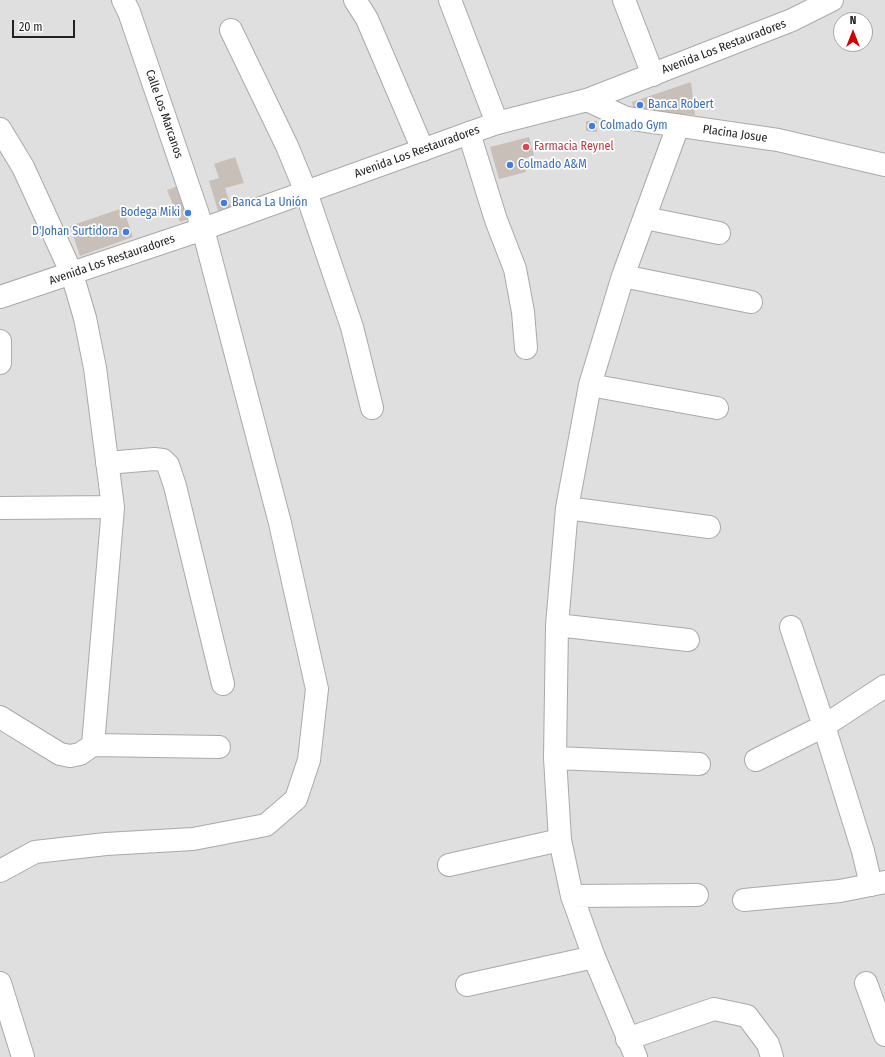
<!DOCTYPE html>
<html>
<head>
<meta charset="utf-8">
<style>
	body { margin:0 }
	#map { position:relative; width:885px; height:1057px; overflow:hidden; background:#f2efe9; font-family:"Fira Sans Condensed",sans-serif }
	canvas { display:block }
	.north { position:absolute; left:833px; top:12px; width:40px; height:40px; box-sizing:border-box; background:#fff; border:1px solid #a7a7a7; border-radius:50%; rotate:0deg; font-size:11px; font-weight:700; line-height:16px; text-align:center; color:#222 }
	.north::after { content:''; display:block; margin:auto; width:14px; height:18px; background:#d40000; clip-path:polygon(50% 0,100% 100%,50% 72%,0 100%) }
	.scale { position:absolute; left:12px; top:20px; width:63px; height:18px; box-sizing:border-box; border:2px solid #222; border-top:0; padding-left:5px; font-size:12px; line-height:14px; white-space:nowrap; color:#222; -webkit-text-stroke:3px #fff; paint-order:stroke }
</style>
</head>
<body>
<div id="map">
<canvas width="885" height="1057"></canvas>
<div class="north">N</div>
<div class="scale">20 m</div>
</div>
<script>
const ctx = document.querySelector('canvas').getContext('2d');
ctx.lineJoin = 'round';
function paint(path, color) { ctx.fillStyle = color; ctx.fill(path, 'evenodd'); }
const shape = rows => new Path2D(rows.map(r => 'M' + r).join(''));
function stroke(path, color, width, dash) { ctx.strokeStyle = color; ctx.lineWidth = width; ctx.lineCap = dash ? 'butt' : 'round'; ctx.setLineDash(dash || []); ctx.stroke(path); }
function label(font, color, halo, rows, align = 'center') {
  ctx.font = font + ' "Fira Sans Condensed",sans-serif'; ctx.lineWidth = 3.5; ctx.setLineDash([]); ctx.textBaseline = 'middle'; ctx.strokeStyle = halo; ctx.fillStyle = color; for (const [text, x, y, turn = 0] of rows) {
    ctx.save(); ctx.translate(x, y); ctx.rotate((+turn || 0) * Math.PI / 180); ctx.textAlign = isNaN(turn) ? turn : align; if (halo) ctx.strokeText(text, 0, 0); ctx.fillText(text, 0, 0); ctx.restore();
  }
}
const residential = shape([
	[0,0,885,0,885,1057,0,1057],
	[841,20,865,20,865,44,841,44]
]);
const building = shape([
	[691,82,695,115,634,111,632,102],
	[586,121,597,121,597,132,586,131],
	[529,137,534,155,523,159,526,172,499,179,490,147],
	[235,157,244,183,225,188,231,207,218,211,209,181,219,178,214,164],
	[181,185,193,217,180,222,167,190],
	[123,208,133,237,80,256,70,226]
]);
const minor = shape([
	[355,0,367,19,423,150],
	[450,0,497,123],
	[624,0,653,75],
	[231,30,287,146,306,192,352,327,372,408],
	[587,100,626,118,778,140,885,165],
	[0,129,23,167,72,274,85,318,95,368,113,507,93,745],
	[469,133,496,220,515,269,523,312,526,348],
	[645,218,719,233],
	[623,276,751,302],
	[0,341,0,363],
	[590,385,717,408],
	[107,463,154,459,163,460,168,465,175,486,223,684],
	[0,508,113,507],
	[567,508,709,527],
	[557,625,688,640],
	[791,627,824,726,863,851,871,885],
	[0,717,60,754,70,756,80,754,93,745,219,747],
	[555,758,699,764],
	[756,760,824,726,885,686],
	[449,865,560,840],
	[0,871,35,852,106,844,193,839,266,825,296,799,309,760,317,689,280,523,203,229,129,12,123,0],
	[572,896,697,895],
	[744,900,840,891,885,882],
	[0,983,23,1057],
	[866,983,885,1035],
	[467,985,594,957],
	[627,1039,714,1009,747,1016,768,1044,772,1057],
	[636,1057,594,957,572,896,560,840,555,758,557,625,567,508,590,385,623,276,678,126]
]);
const tertiary = shape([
	[0,297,203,229,497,123,587,100,792,20,832,0]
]);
const markers = [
	[640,105,4,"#3f7fe0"],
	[592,126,4,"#3f7fe0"],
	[526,147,4,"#e0444e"],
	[510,165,4,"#3f7fe0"],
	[224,203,4,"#3f7fe0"],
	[188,213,4,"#3f7fe0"],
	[126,232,4,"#3f7fe0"]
];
const streetNames = [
	["Avenida Los Restauradores",724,47,-21],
	["Calle Los Marcanos",164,114,71],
	["Placina Josue",735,134,8],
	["Avenida Los Restauradores",417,152,-20],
	["Avenida Los Restauradores",112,260,-19]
];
const shopNames = [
	["Banca Robert",648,105],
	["Colmado Gym",600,126],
	["Colmado A&M",518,165],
	["Banca La Unión",232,203],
	["Bodega Miki",180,213,"right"],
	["D'Johan Surtidora",118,232,"right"]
];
const healthNames = [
	["Farmacia Reynel",534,147]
];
paint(residential, '#e0dfdf');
paint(building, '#c7bfb8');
stroke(minor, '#a9a9a9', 24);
stroke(tertiary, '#a9a9a9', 24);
stroke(minor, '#fff', 22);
stroke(tertiary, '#fff', 22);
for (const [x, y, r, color] of markers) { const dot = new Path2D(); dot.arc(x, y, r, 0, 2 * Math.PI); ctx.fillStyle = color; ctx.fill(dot); stroke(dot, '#fff', 1.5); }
label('12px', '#222', '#fff', streetNames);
label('12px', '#366cbe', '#fff', shopNames, 'left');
label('12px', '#be3a42', '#fff', healthNames, 'left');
</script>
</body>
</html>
